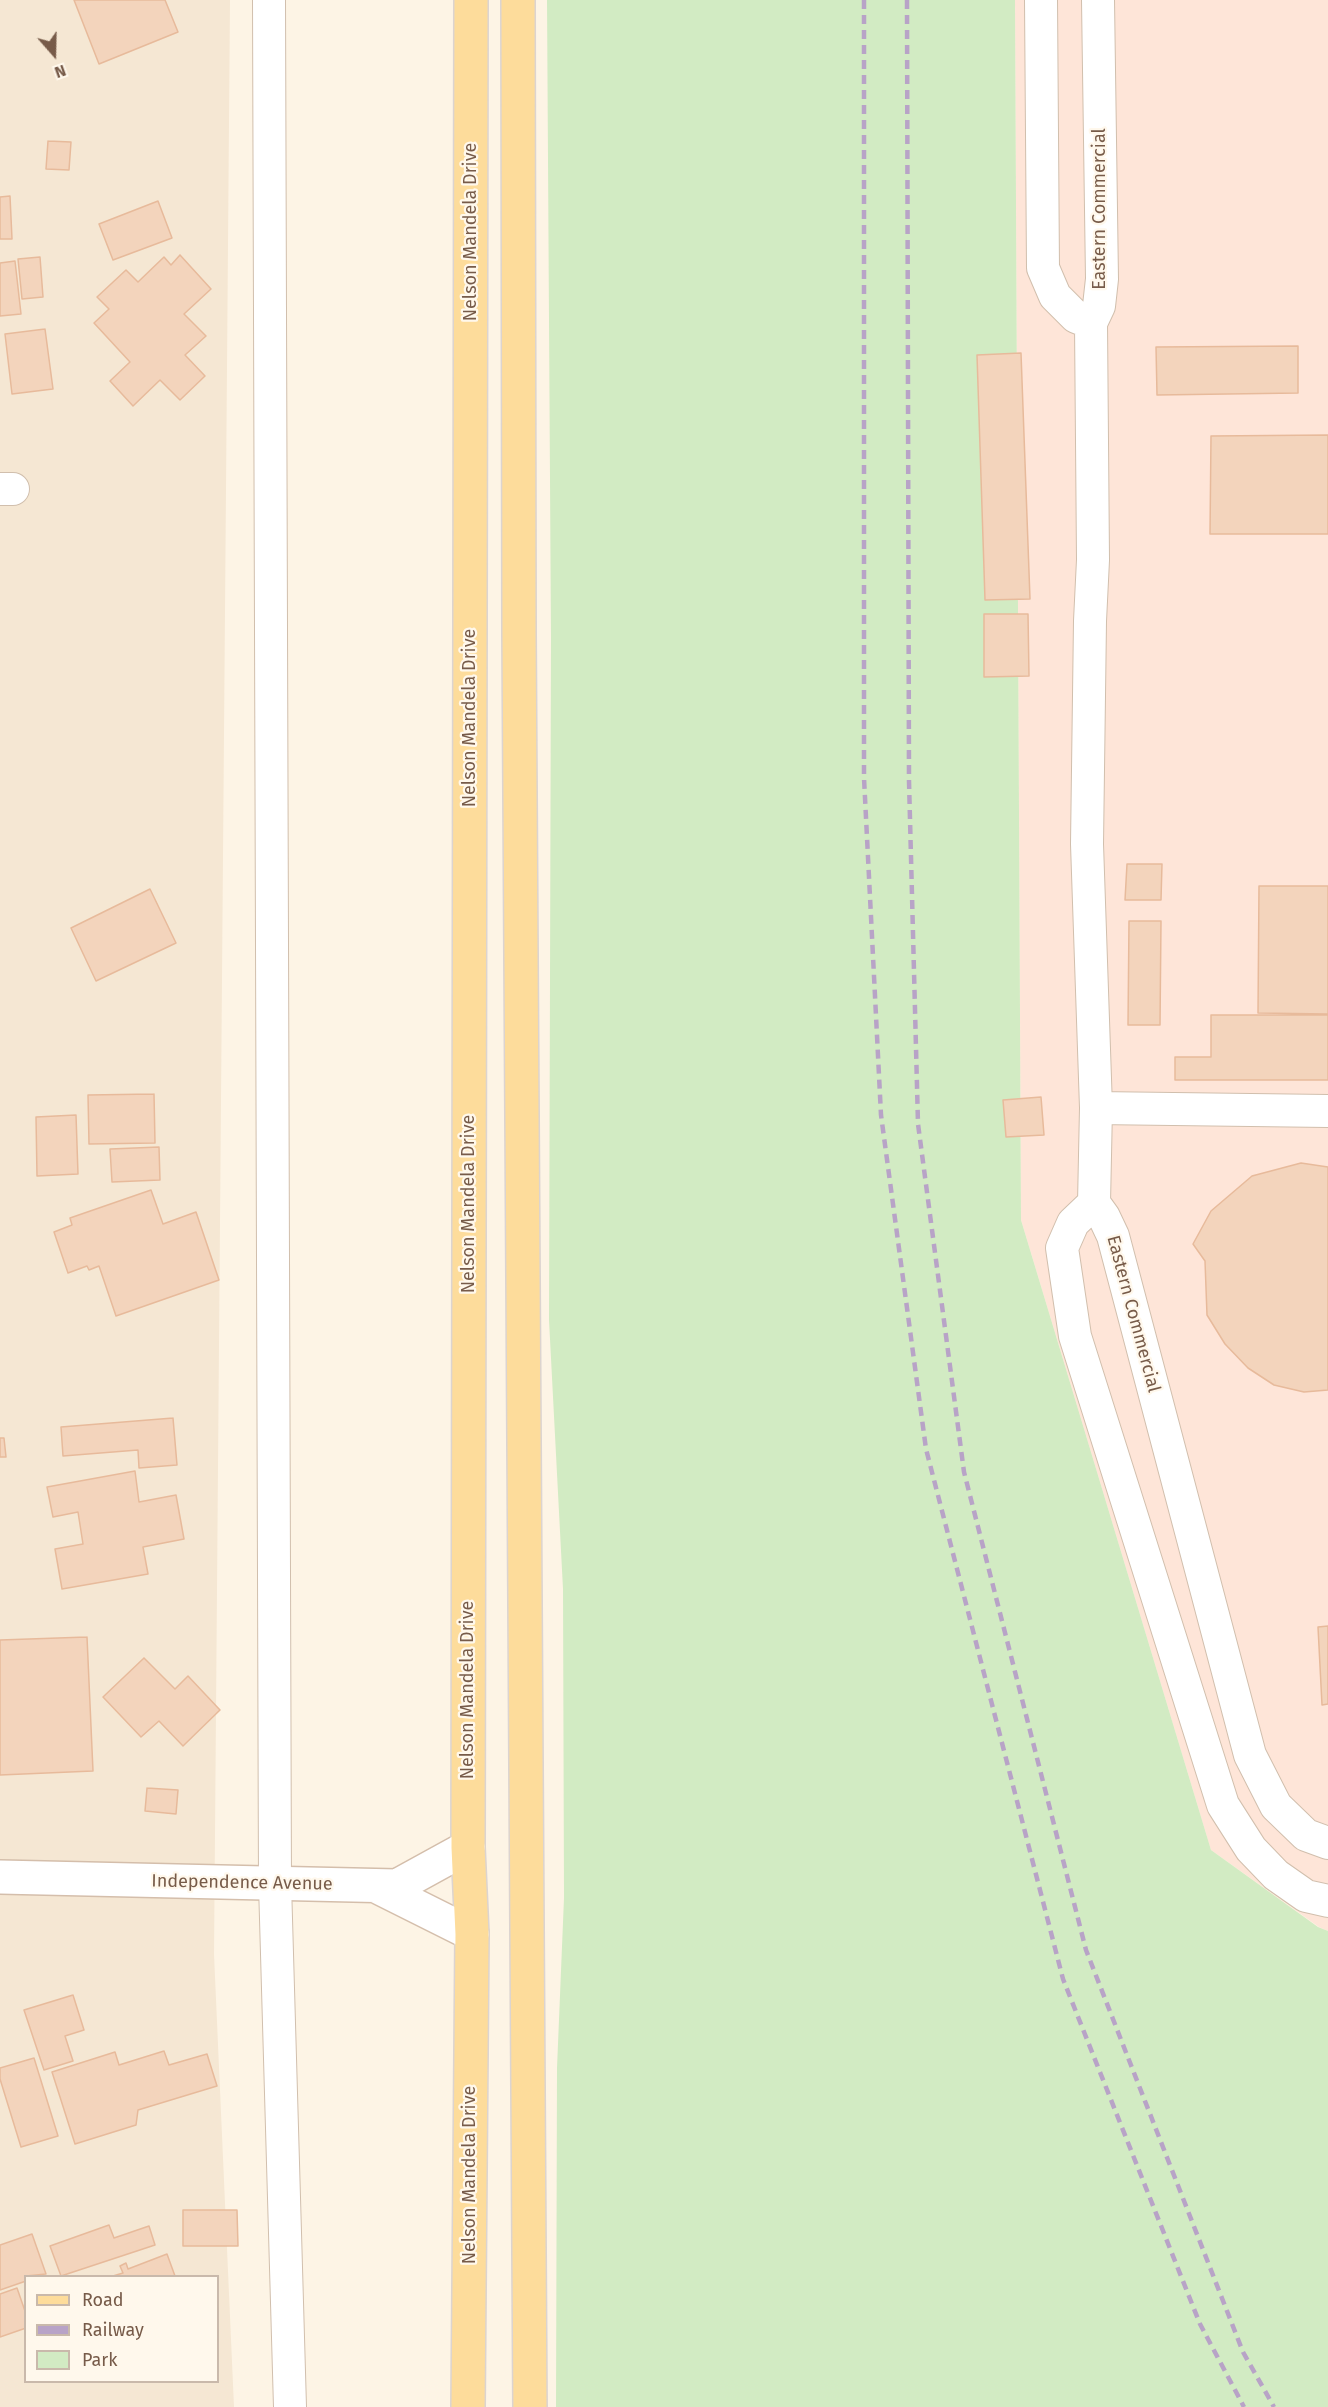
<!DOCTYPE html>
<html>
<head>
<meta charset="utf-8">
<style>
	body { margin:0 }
	#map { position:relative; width:1328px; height:2407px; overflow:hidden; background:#fdf4e5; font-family:"Fira Sans",sans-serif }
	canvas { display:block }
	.legend { position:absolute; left:24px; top:2275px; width:195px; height:108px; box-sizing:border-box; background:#fff8ec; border:2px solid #c9b9ab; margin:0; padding:8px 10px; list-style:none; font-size:18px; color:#775b49 }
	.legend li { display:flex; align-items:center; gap:12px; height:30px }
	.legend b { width:30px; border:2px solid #c9b9ab }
	.north { position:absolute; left:24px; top:24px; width:60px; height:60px; -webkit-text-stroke:4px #fff8ec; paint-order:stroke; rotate:160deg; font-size:16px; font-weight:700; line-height:24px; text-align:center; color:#775b49 }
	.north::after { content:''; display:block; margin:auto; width:21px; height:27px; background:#775b49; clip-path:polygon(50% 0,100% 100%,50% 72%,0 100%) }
</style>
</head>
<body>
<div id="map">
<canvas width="1328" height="2407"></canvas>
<ul class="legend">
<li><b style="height:8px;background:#fddc9b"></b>Road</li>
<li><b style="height:8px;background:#b8a3c7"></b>Railway</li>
<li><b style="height:16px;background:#d2ebc3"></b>Park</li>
</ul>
<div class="north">N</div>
</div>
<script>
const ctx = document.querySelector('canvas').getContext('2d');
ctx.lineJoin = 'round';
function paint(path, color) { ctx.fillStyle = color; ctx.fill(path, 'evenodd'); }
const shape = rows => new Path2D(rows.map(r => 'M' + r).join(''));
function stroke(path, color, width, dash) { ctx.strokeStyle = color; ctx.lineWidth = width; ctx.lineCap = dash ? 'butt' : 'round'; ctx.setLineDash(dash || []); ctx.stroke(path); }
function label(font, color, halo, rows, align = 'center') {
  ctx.font = font + ' "Fira Sans",sans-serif'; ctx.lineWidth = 4.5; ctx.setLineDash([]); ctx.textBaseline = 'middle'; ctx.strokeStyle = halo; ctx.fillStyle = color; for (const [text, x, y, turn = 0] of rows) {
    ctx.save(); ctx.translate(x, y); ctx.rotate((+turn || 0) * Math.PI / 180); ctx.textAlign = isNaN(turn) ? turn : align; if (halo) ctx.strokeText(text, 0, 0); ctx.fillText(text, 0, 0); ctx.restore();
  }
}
const residential = shape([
	[0,0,230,0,214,1954,234,2407,0,2407],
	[26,2276,218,2276,218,2382,26,2382]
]);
const commercial = shape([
	[1015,0,1328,0,1328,1931,1319,1927,1211,1850,1021,1220]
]);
const green = shape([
	[547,0,1015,0,1021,1220,1211,1850,1318,1927,1328,1931,1328,2407,556,2407,557,2068,564,1898,563,1589,549,1320,551,638]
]);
const building = shape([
	[74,0,165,0,178,32,99,64,74,0],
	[48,141,71,142,69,170,46,169,48,141],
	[10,196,12,239,0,239,0,197,10,196],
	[158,201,172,238,113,260,99,224,158,201],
	[180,255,211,289,184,314,206,336,185,355,205,376,180,400,160,380,133,406,110,381,130,362,94,323,109,309,97,297,126,270,138,282,164,257,171,265,180,255],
	[40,257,43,297,22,299,18,259,40,257],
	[15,261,21,314,0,316,0,263,15,261],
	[45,329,53,389,12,394,5,334,45,329],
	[1298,346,1298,393,1157,395,1156,347,1298,346],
	[1021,353,1030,599,985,600,977,355,1021,353],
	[1328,435,1328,534,1210,534,1211,436,1328,435],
	[984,614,1028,614,1029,676,984,677,984,614],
	[1127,864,1162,864,1161,900,1125,900,1127,864],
	[1259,886,1328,886,1328,1014,1258,1013,1259,886],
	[150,889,176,943,96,981,71,928,150,889],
	[1129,921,1161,921,1160,1025,1128,1025,1129,921],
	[1211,1015,1328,1015,1328,1080,1175,1080,1175,1057,1211,1057,1211,1015],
	[154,1094,155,1143,89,1144,88,1095,154,1094],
	[1041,1097,1044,1135,1006,1137,1003,1100,1041,1097],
	[76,1115,78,1174,37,1176,36,1117,76,1115],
	[159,1147,160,1180,112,1182,110,1149,159,1147],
	[1301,1163,1328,1167,1328,1390,1304,1392,1274,1385,1248,1368,1225,1344,1207,1315,1205,1261,1193,1244,1211,1211,1252,1176,1301,1163],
	[151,1190,163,1224,196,1212,219,1280,116,1316,99,1266,89,1270,87,1266,68,1273,54,1232,72,1225,70,1218,151,1190],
	[173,1418,177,1465,139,1468,138,1450,63,1456,61,1427,173,1418],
	[0,1438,4,1438,6,1457,0,1457,0,1438],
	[135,1471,139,1502,176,1495,184,1539,143,1547,148,1574,62,1589,55,1549,83,1544,78,1512,53,1517,47,1487,135,1471],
	[1328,1626,1328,1704,1322,1705,1318,1627,1328,1626],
	[87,1637,93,1771,0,1775,0,1640,87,1637],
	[144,1658,175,1689,188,1676,220,1710,183,1746,159,1721,141,1737,103,1697,144,1658],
	[147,1788,178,1790,176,1814,145,1811,147,1788],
	[73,1995,84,2030,65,2036,73,2061,44,2070,24,2010,73,1995],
	[164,2051,169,2065,207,2054,217,2086,138,2110,136,2125,75,2144,52,2072,115,2052,119,2065,164,2051],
	[34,2058,58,2136,21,2147,0,2079,0,2068,34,2058],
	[183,2210,237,2210,238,2246,183,2246,183,2210],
	[109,2225,114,2238,149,2226,155,2245,61,2276,50,2246,109,2225],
	[32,2234,46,2274,26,2276,26,2281,0,2290,0,2245,32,2234],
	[167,2254,175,2276,113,2276,123,2273,120,2266,126,2263,128,2269,167,2254],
	[17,2288,26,2314,26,2328,0,2337,0,2294,17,2288]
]);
const street = shape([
	[269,0,275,1884,290,2407],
	[1041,0,1043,268,1055,296,1076,317,1091,323],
	[0,489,13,489],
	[1096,1108,1328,1111],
	[1094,1203,1096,1108,1087,844,1090,621,1093,560,1091,323,1099,306,1102,279,1098,0],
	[1094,1203,1073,1223,1062,1248,1075,1336,1223,1805,1251,1849,1276,1875,1306,1896,1328,1901],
	[1094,1203,1104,1217,1113,1236,1250,1755,1276,1806,1306,1835,1328,1843]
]);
const secondary = shape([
	[0,1877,397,1886,468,1847],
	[376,1886,472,1934]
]);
const primary = shape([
	[518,0,519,633,530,2407],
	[468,2407,472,1934,468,1847,471,0]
]);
const rail = shape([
	[864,0,864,778,881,1115,926,1449,1063,1979,1200,2324,1244,2407],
	[907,0,909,781,918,1124,964,1472,1086,1950,1243,2352,1274,2407]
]);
const streetNames = [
	["Eastern Commercial",1100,209,-90],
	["Nelson Mandela Drive",471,232,-90],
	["Nelson Mandela Drive",470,718,-90],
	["Nelson Mandela Drive",469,1204,-90],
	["Eastern Commercial",1133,1314,75],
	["Nelson Mandela Drive",468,1690,-90],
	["Independence Avenue",242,1883,1],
	["Nelson Mandela Drive",470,2175,-90]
];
paint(residential, '#f5e7d3');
paint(commercial, '#fee5d8');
paint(green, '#d2ebc3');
paint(building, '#f3d4bc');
stroke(building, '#e7ba9b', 1.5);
stroke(street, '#d1bfad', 34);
stroke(secondary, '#d4beab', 36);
stroke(primary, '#dcd4d0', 36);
stroke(street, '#fff', 32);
stroke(secondary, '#fff', 33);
stroke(primary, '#fddc9b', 33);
stroke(rail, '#b8a3c7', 4.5, [9, 6]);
label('18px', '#775b49', '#fff8ec', streetNames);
</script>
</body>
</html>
